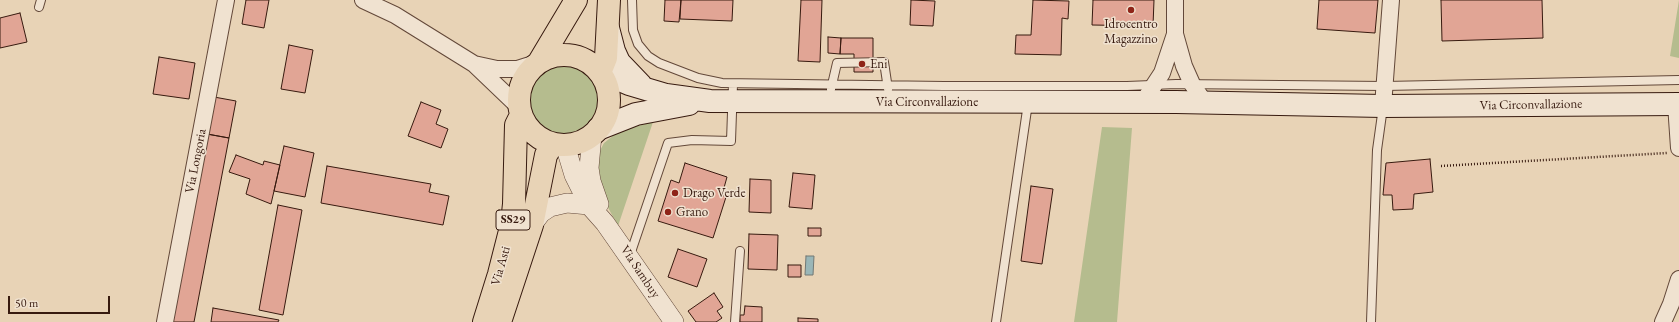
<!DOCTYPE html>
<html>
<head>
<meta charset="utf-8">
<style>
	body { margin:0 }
	#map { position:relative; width:1679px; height:322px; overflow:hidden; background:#e8d3b6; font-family:"EB Garamond",serif }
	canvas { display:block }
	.scale { position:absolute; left:8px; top:296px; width:102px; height:18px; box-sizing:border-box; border:2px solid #371a0f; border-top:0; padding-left:5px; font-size:12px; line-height:14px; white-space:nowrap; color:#371a0f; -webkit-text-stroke:3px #f0e2d0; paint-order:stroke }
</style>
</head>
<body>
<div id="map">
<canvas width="1679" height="322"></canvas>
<div class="scale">50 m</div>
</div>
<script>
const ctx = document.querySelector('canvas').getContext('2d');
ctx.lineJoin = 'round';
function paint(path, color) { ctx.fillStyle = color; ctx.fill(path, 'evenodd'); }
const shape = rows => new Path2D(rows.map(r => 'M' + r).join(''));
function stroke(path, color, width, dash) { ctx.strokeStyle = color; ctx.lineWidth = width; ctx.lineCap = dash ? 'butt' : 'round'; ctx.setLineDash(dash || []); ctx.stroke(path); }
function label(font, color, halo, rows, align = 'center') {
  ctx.font = font + ' "EB Garamond",serif'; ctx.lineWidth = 3; ctx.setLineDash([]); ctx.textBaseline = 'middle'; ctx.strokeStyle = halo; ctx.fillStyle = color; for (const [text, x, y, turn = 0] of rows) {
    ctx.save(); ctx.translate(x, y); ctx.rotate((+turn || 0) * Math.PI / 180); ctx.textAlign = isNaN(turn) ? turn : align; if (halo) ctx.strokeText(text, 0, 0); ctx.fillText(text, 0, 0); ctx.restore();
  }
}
const green = shape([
	[1679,0,1679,58,1670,56],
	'526 98a36 36 0 1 1 72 0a36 36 0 1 1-72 0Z',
	[653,122,618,226,605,202,596,158,604,143,619,131],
	[1102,127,1132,128,1117,322,1074,322]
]);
const water = shape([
	[806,256,814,256,813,275,805,275,806,256]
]);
const building = shape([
	[246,0,269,0,264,28,242,24,246,0],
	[665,0,681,0,679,22,664,21,665,0],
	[681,0,733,0,732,21,680,19,681,0],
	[801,0,822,0,820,62,798,61,801,0],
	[911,0,935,1,933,26,910,25,911,0],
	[1033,0,1069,1,1068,19,1062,18,1061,55,1015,54,1016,35,1031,35,1033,0],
	[1093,0,1154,0,1153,26,1092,25,1093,0],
	[1319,0,1378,0,1375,33,1317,29,1319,0],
	[1441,0,1542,0,1543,38,1442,41,1441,0],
	[20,13,27,42,0,48,0,18,20,13],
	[828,37,841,38,840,54,828,53,828,37],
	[841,38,873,38,873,72,854,72,854,54,840,54,841,38],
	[289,45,313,50,305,93,281,89,289,45],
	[159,57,195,63,189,99,153,94,159,57],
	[214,97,236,101,229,138,207,134,214,97],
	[421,102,441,110,436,124,448,129,441,148,408,136,421,102],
	[207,134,229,138,194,322,172,322,207,134],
	[284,146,314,153,305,197,274,191,284,146],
	[236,155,263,165,264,161,280,165,271,204,246,194,250,179,229,172,236,155],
	[1430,159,1433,192,1414,194,1413,209,1393,210,1392,195,1383,195,1386,163,1430,159],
	[685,163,727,177,722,195,726,197,713,238,658,221,671,180,679,183,685,163],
	[327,166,431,184,429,192,449,196,443,225,321,203,327,166],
	[793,173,815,175,812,209,789,207,793,173],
	[750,179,771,180,771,213,749,212,750,179],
	[1031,186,1053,189,1042,264,1021,261,1031,186],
	[278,205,302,210,283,315,259,310,278,205],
	[808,228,821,228,821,236,808,236,808,228],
	[749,234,778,235,777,270,748,269,749,234],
	[678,249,707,259,697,287,668,277,678,249],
	[788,265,801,265,801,277,788,277,788,265],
	[714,293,723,307,717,311,722,318,716,322,696,322,688,311,714,293],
	[745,306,762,307,762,322,740,322,740,315,744,315,745,306],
	[213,308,279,320,278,322,211,322,213,308],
	[798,318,818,319,818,322,798,322,798,318]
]);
const path = shape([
	[1441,166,1667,153]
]);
const service = shape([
	[632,0,633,30,638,44,648,56,659,63,698,78,722,83,944,86,1127,86,1176,84,1385,86,1679,80],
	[39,7,41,0],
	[831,89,837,63,884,62,888,89],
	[630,255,668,143,692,140,731,141,733,84],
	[735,322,740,251],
	[996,322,1028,103],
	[1371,322,1377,150,1383,107]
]);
const minor = shape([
	[363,0,395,15,474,64,520,108],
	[1175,0,1175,34,1184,66,1192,84,1205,103],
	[474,64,497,69,517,69,539,62],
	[1143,102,1162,73,1175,34],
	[1676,104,1679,148],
	[1383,106,1391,0],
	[165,322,226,0],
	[1663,322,1671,304,1679,279]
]);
const tertiary = shape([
	[592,135,589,168,591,181,599,204],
	[565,145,574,175,589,205,605,223,674,322],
	[532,225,541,213,550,207,567,203,589,205]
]);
const secondary = shape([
	[608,28,614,51,619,62,641,85],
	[603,77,615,78,629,84,666,95,710,101,1176,102,1383,106,1679,104],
	[598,129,636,114,689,104]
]);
const primary = shape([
	'519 100a45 45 0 1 1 90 0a45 45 0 1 1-90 0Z',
	[539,62,576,0],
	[600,73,606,58,609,0],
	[484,322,499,274,512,223,514,204,516,125,521,115],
	[500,322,532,225,546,155,553,144]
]);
const markers = [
	[1131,10,4,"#8f2418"],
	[862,64,4,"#8f2418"],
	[675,193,4,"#8f2418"],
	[668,212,4,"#8f2418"]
];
const shields = [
	[513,220,34]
];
const shieldNames = [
	["SS29",513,220]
];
const poiNames = [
	["Idrocentro",1131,24,"center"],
	["Magazzino",1131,39,"center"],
	["Eni",870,64],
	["Drago Verde",683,193],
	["Grano",676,212]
];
const streetNames = [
	["Via Circonvallazione",927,102],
	["Via Circonvallazione",1531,105,-1],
	["Via Longoria",196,161,-79],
	["Via Asti",501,266,-74],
	["Via Sambuy",640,272,56]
];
paint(green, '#b5bc8e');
paint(water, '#9ab6b7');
stroke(water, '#727874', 1);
paint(building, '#e1a595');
stroke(building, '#371a0f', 1);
stroke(service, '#634839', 10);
stroke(minor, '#634839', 18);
stroke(tertiary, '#634839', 20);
stroke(secondary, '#371a0f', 24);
stroke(primary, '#371a0f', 24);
stroke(path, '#371a0f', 2.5, [1, 2]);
stroke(service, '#f0e2d0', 8);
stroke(minor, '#f0e2d0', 16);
stroke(tertiary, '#f0e2d0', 19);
stroke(secondary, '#f0e2d0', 22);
stroke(primary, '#e8d3b6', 22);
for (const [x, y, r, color] of markers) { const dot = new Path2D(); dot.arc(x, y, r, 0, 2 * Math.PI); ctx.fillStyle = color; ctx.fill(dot); stroke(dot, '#f0e2d0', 1.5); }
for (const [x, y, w] of shields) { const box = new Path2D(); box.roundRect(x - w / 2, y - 10, w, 20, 3); ctx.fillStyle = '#f0e2d0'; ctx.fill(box); stroke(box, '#371a0f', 1); }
label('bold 12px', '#371a0f', null, shieldNames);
label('13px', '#371a0f', '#f0e2d0', poiNames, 'left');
label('13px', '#371a0f', '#f0e2d0', streetNames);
</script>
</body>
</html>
